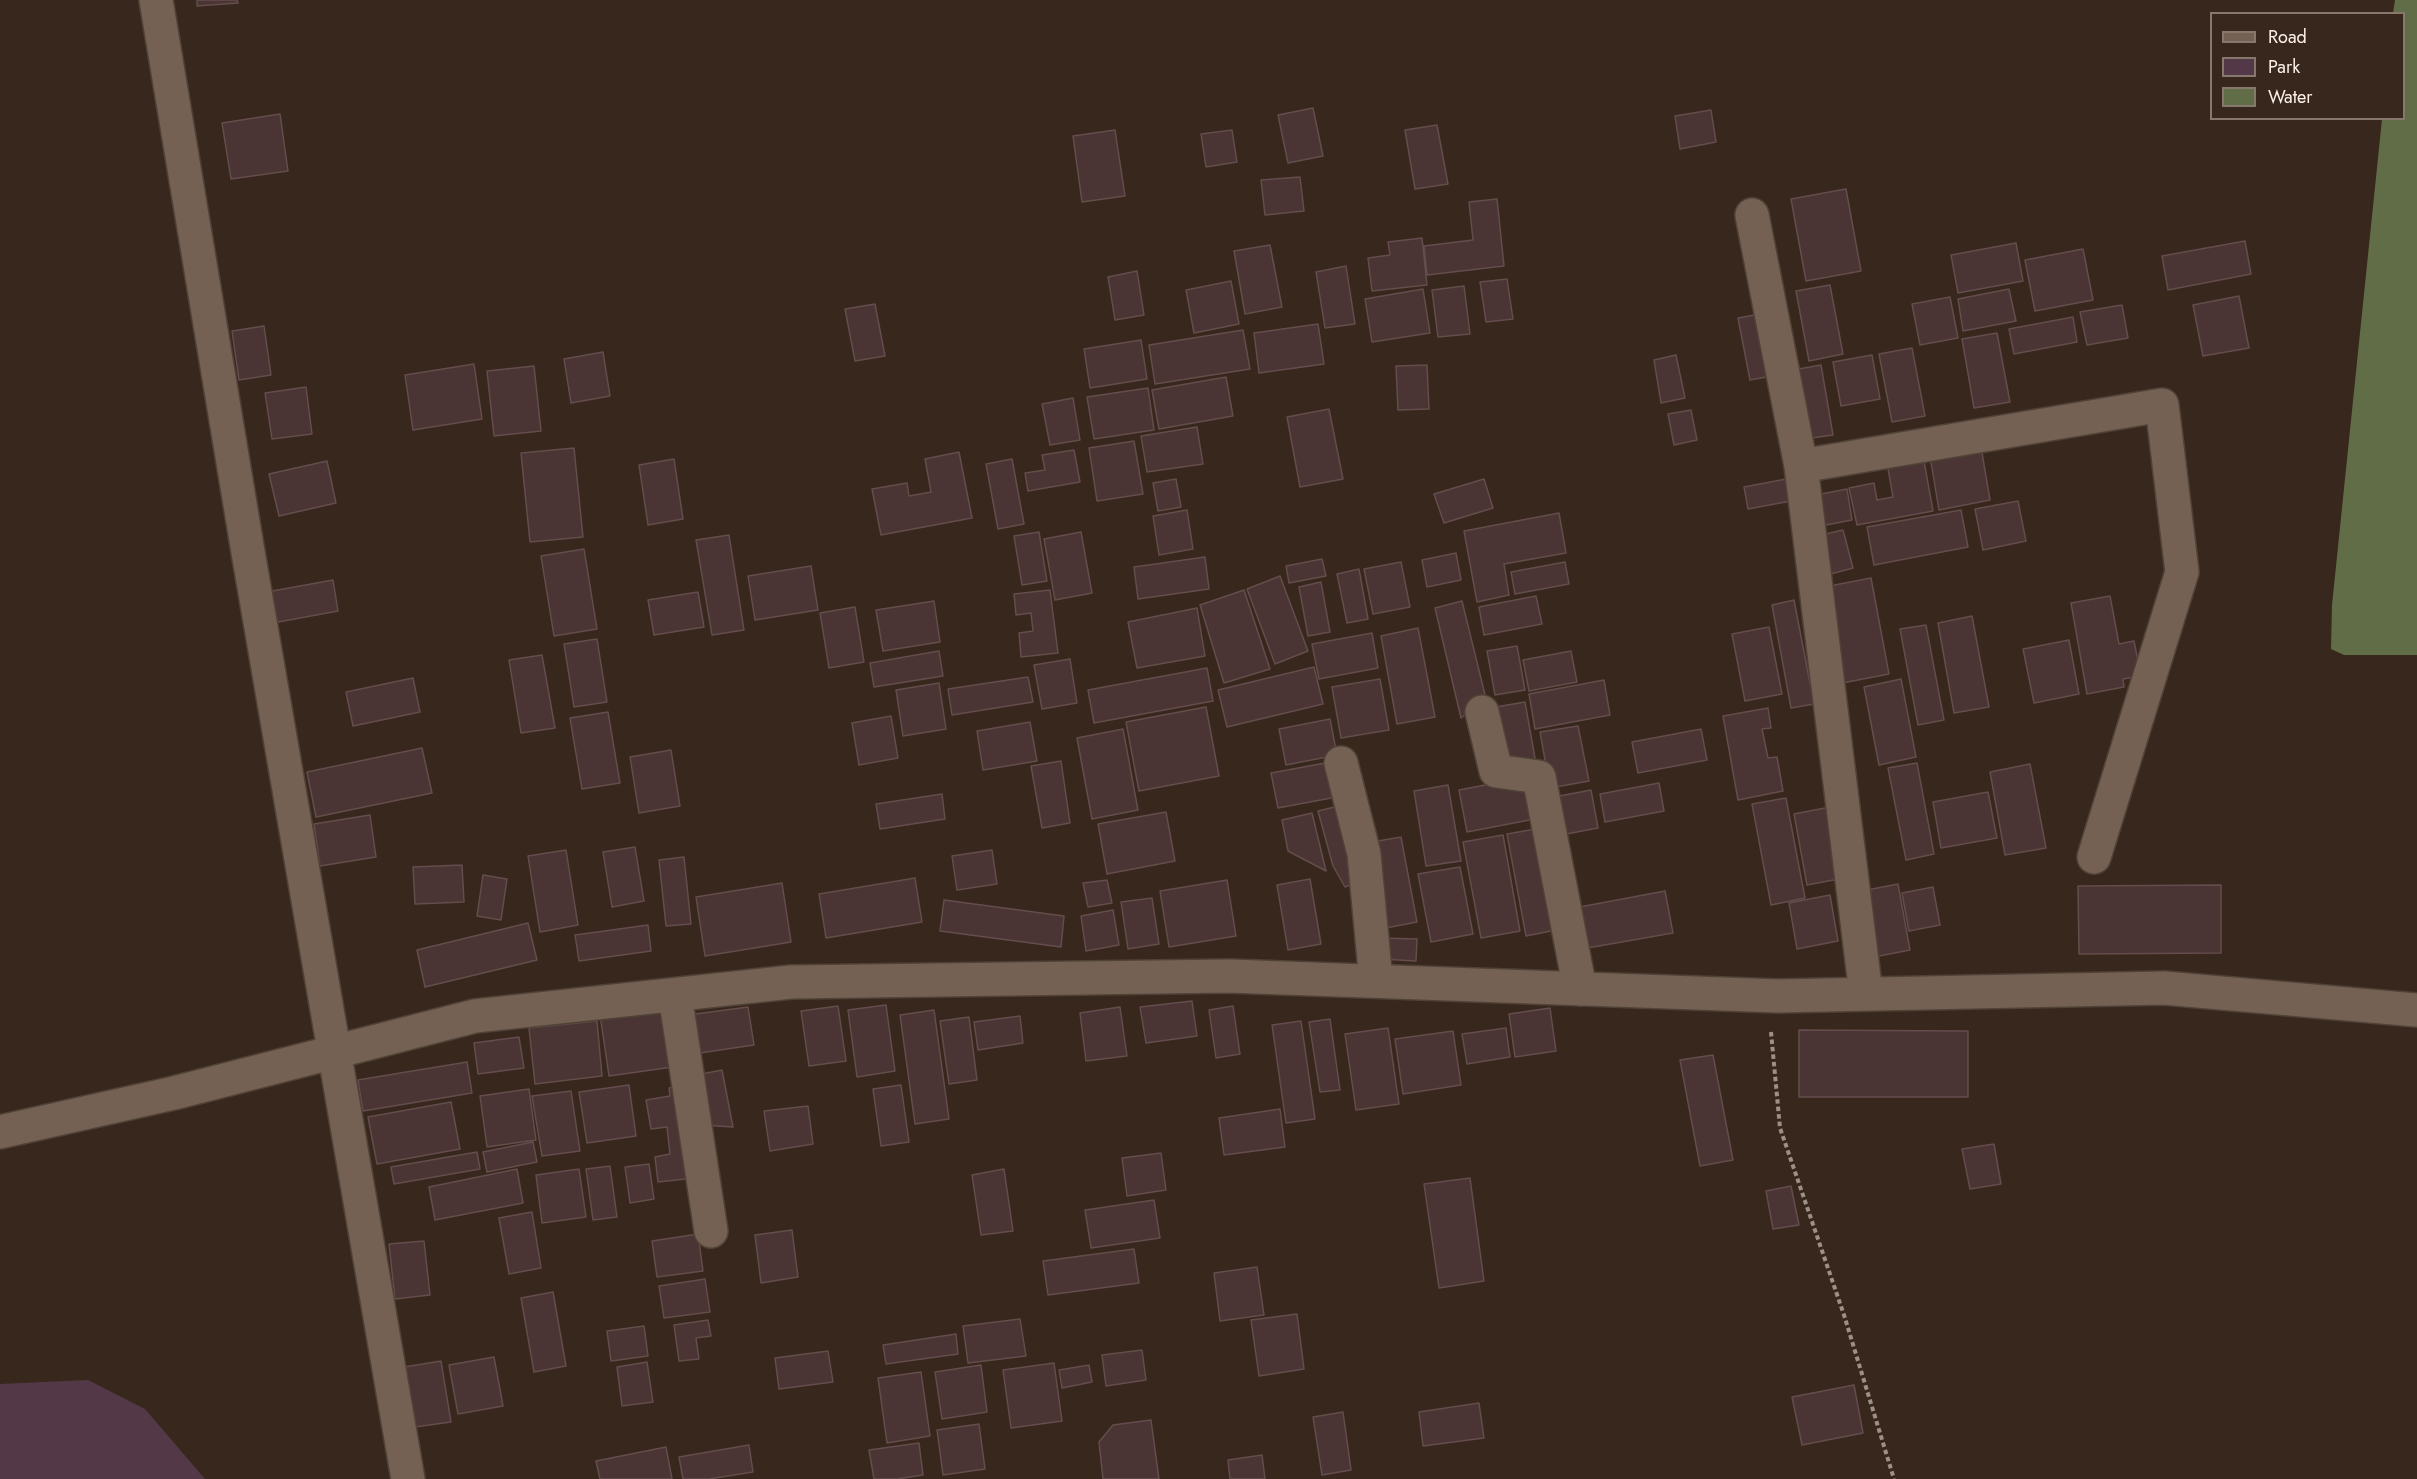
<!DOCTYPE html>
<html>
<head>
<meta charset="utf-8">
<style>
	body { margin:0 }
	#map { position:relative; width:2417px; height:1479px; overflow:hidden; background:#38271c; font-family:Jost,sans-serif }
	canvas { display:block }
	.legend { position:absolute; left:2210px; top:12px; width:195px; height:108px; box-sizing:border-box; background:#38271c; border:2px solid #87786e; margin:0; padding:8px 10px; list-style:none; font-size:18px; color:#fdf1ea }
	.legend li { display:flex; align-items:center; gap:12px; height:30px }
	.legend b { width:30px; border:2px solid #87786e }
</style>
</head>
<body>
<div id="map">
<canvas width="2417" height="1479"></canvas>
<ul class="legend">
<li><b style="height:8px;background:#746154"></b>Road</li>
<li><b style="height:16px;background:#533947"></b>Park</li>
<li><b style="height:16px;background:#616d47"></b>Water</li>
</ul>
</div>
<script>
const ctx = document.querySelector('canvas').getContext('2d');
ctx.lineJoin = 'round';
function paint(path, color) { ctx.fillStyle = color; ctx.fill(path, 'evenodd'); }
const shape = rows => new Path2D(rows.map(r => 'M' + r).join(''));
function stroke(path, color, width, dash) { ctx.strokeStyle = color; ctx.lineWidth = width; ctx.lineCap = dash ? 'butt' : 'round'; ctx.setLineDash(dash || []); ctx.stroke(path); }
const green = shape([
	[88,1380,145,1409,205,1479,0,1479,0,1384]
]);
const water = shape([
	[2395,0,2417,0,2417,655,2344,655,2331,649,2332,605,2382,119,2404,118,2404,14,2393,13]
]);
const building = shape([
	[197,0,237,0,238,3,197,6,197,0],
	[1313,108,1323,156,1288,163,1278,115,1313,108],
	[1711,110,1716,142,1680,149,1675,116,1711,110],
	[280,114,288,171,231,179,222,123,280,114],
	[1437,125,1448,184,1415,189,1405,130,1437,125],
	[1115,130,1125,196,1082,202,1073,136,1115,130],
	[1232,130,1237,162,1206,167,1201,134,1232,130],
	[1300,177,1304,211,1265,215,1261,180,1300,177],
	[1846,189,1861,271,1806,281,1791,199,1846,189],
	[1497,199,1504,266,1427,275,1424,246,1473,240,1469,202,1497,199],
	[1422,238,1427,285,1372,291,1368,258,1390,255,1388,242,1422,238],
	[2245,241,2251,274,2168,290,2162,256,2245,241],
	[2016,243,2023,281,1958,293,1951,255,2016,243],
	[1270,245,1282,307,1245,314,1234,251,1270,245],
	[2083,249,2093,300,2035,311,2025,260,2083,249],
	[1346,266,1355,324,1325,328,1316,272,1346,266],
	[1137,271,1144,315,1115,320,1108,277,1137,271],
	[1507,279,1513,319,1486,322,1480,282,1507,279],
	[1231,281,1239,324,1194,333,1186,290,1231,281],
	[1830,285,1843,354,1809,361,1796,291,1830,285],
	[1464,286,1470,334,1438,337,1432,290,1464,286],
	[1423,289,1430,333,1372,342,1365,299,1423,289],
	[2009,289,2016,321,1963,331,1958,299,2009,289],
	[2239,296,2249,348,2203,356,2193,305,2239,296],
	[1950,297,1958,338,1920,345,1912,304,1950,297],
	[875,304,885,356,855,361,845,309,875,304],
	[2122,305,2128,338,2087,345,2080,312,2122,305],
	[1760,314,1772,376,1750,380,1738,318,1760,314],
	[2073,317,2077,342,2014,354,2009,329,2073,317],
	[1318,324,1324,364,1259,373,1254,333,1318,324],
	[264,326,271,375,239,380,232,331,264,326],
	[1243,330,1250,369,1155,384,1149,345,1243,330],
	[1997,333,2010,402,1974,408,1962,339,1997,333],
	[1141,340,1147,379,1090,388,1084,349,1141,340],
	[1912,348,1925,416,1892,422,1879,354,1912,348],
	[603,352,610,396,571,403,564,359,603,352],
	[1676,355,1685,398,1661,403,1654,360,1676,355],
	[1872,355,1880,399,1841,406,1833,362,1872,355],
	[474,364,482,419,413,430,405,375,474,364],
	[1427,365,1429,409,1398,410,1396,366,1427,365],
	[1821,365,1833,435,1805,439,1793,370,1821,365],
	[534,366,541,431,494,436,487,371,534,366],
	[1226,377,1233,416,1159,429,1152,390,1226,377],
	[306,387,312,434,272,439,265,393,306,387],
	[1148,388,1154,430,1094,439,1087,397,1148,388],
	[1073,398,1080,440,1050,445,1042,404,1073,398],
	[1329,409,1343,479,1300,487,1287,417,1329,409],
	[1691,410,1697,440,1674,445,1668,414,1691,410],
	[1197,427,1203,464,1147,472,1141,436,1197,427],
	[1134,441,1143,494,1097,501,1089,448,1134,441],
	[1980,441,1990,500,1939,510,1929,450,1980,441],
	[574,448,583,537,530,542,521,453,574,448],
	[1074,450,1080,482,1028,491,1025,473,1045,470,1042,455,1074,450],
	[1922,450,1933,511,1857,525,1849,488,1874,483,1877,500,1893,497,1886,457,1922,450],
	[959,452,972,518,881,535,872,489,907,483,909,496,931,492,925,459,959,452],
	[674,459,683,519,648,525,639,465,674,459],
	[1012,459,1024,524,998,529,986,464,1012,459],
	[327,461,336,503,279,516,269,474,327,461],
	[1176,479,1181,507,1158,511,1153,483,1176,479],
	[1484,479,1493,508,1444,523,1434,494,1484,479],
	[1786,479,1791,501,1748,509,1744,487,1786,479],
	[1847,489,1852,520,1821,526,1816,495,1847,489],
	[2018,501,2026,541,1983,550,1975,509,2018,501],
	[1187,510,1193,549,1159,555,1153,516,1187,510],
	[1961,510,1968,547,1874,565,1867,527,1961,510],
	[1559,513,1566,553,1504,564,1509,595,1477,602,1464,531,1559,513],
	[1843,530,1853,568,1827,575,1817,536,1843,530],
	[1039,532,1047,581,1022,585,1014,536,1039,532],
	[1081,532,1092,593,1055,600,1044,539,1081,532],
	[729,535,744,630,712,635,696,540,729,535],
	[584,549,597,629,554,636,541,556,584,549],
	[1456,553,1461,580,1427,587,1422,560,1456,553],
	[1205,557,1209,589,1138,599,1134,567,1205,557],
	[1322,559,1326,576,1289,583,1286,566,1322,559],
	[1401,562,1410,607,1373,614,1364,569,1401,562],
	[1565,562,1569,584,1515,594,1511,572,1565,562],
	[811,566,818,610,755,620,748,576,811,566],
	[1359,569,1368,619,1347,623,1337,574,1359,569],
	[1280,576,1308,651,1275,664,1247,589,1280,576],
	[1871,578,1889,674,1837,684,1819,588,1871,578],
	[333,580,338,611,273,623,267,592,333,580],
	[1321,582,1330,632,1308,636,1299,587,1321,582],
	[1050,590,1058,653,1021,657,1019,633,1033,631,1031,613,1016,615,1014,594,1050,590],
	[1244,590,1270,669,1224,683,1200,605,1244,590],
	[698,592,704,627,654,635,648,600,698,592],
	[1536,596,1542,624,1484,635,1479,607,1536,596],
	[2110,596,2119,644,2134,641,2141,676,2123,679,2124,687,2087,694,2071,603,2110,596],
	[1794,600,1814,704,1791,708,1772,605,1794,600],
	[934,601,940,642,883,651,876,610,934,601],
	[1462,601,1486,699,1461,718,1435,608,1462,601],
	[855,607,864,662,829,668,820,613,855,607],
	[1197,608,1205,656,1137,668,1128,622,1197,608],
	[1972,616,1989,707,1954,713,1938,623,1972,616],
	[1926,625,1944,720,1918,725,1900,629,1926,625],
	[1769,627,1782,694,1745,701,1732,634,1769,627],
	[1418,628,1435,717,1397,724,1381,636,1418,628],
	[1372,633,1378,668,1319,679,1312,644,1372,633],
	[597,639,607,702,574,707,564,644,597,639],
	[2069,640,2079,694,2034,703,2023,649,2069,640],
	[1517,646,1525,690,1495,695,1487,651,1517,646],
	[939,651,943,676,874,687,870,663,939,651],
	[1571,651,1577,682,1529,691,1523,660,1571,651],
	[542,655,555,728,521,733,509,660,542,655],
	[1070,659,1077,703,1042,709,1034,665,1070,659],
	[1314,667,1323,704,1227,727,1218,690,1314,667],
	[1207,668,1213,701,1094,723,1088,690,1207,668],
	[1028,677,1033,702,952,715,948,689,1028,677],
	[413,678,420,712,353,726,346,692,413,678],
	[1380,679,1389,730,1341,738,1332,687,1380,679],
	[1901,679,1916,757,1879,765,1864,687,1901,679],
	[1604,680,1610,715,1535,729,1529,694,1604,680],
	[939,683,946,729,903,736,896,690,939,683],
	[1525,702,1536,764,1502,770,1490,708,1525,702],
	[1206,707,1219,776,1139,791,1126,722,1206,707],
	[1768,708,1771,728,1762,729,1768,758,1777,757,1783,791,1738,800,1723,716,1768,708],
	[608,712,620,783,582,789,570,718,608,712],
	[891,716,898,758,859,765,852,723,891,716],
	[1330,719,1337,755,1286,765,1279,729,1330,719],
	[1030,722,1037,761,983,770,977,731,1030,722],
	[1578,726,1589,781,1550,788,1540,732,1578,726],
	[1123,729,1138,810,1092,819,1077,738,1123,729],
	[1701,729,1707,760,1638,773,1632,742,1701,729],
	[422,748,432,793,316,817,307,772,422,748],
	[671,750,680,806,639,813,630,757,671,750],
	[1061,761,1070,823,1042,828,1031,766,1061,761],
	[1336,761,1342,796,1278,808,1271,773,1336,761],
	[1917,763,1934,854,1906,860,1888,768,1917,763],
	[2030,764,2046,848,2005,855,1990,772,2030,764],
	[1532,776,1540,818,1467,832,1459,790,1532,776],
	[1659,783,1664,811,1605,822,1600,794,1659,783],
	[1448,785,1461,861,1426,866,1414,791,1448,785],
	[1591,790,1598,828,1561,835,1554,797,1591,790],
	[1988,792,1997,838,1941,848,1933,802,1988,792],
	[942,794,945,819,880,829,876,804,942,794],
	[1786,798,1805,898,1771,905,1752,804,1786,798],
	[1347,804,1364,880,1345,887,1333,866,1318,811,1347,804],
	[1830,807,1844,878,1807,885,1794,814,1830,807],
	[1166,812,1175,861,1107,874,1098,824,1166,812],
	[1312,813,1326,871,1288,851,1282,820,1312,813],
	[370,815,376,857,320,866,314,824,370,815],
	[1547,827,1566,928,1526,936,1507,834,1547,827],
	[1503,835,1520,931,1481,938,1463,842,1503,835],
	[1401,837,1417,922,1381,929,1366,843,1401,837],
	[635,847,644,901,612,907,603,852,635,847],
	[566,850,578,925,540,932,528,856,566,850],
	[992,850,997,884,957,890,952,856,992,850],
	[684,857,691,924,666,926,659,860,684,857],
	[462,865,464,902,415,904,413,867,462,865],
	[1460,867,1473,934,1431,942,1418,874,1460,867],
	[483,875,507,879,501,920,477,916,483,875],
	[915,878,922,922,826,938,819,894,915,878],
	[1310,879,1321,944,1288,950,1277,885,1310,879],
	[1107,880,1112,903,1088,907,1083,883,1107,880],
	[1227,880,1236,936,1169,947,1160,891,1227,880],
	[782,883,791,942,705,956,696,897,782,883],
	[1898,884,1910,950,1874,957,1862,891,1898,884],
	[2221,885,2221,953,2079,954,2078,886,2221,885],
	[1933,887,1940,925,1909,931,1902,893,1933,887],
	[1665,891,1673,933,1576,950,1569,909,1665,891],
	[1830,895,1838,941,1797,949,1789,903,1830,895],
	[1152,898,1159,944,1128,949,1121,902,1152,898],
	[944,900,1064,916,1061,947,940,931,944,900],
	[1113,910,1119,945,1086,951,1081,916,1113,910],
	[528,923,537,960,425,987,417,950,528,923],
	[648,925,651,951,579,961,575,935,648,925],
	[1380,938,1417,939,1416,961,1380,959,1380,938],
	[1192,1001,1197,1036,1146,1043,1140,1007,1192,1001],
	[671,1004,680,1066,609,1076,600,1015,671,1004],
	[886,1005,895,1071,857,1077,848,1010,886,1005],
	[838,1006,846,1061,809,1066,801,1011,838,1006],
	[1233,1006,1240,1054,1216,1058,1209,1010,1233,1006],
	[748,1007,754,1045,693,1054,688,1015,748,1007],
	[1120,1007,1127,1056,1086,1061,1080,1013,1120,1007],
	[1550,1008,1556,1051,1515,1057,1509,1014,1550,1008],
	[934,1010,949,1119,915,1124,900,1015,934,1010],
	[1020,1016,1023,1043,978,1050,974,1022,1020,1016],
	[969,1017,977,1080,949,1084,940,1021,969,1017],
	[1330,1019,1340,1090,1320,1092,1309,1022,1330,1019],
	[597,1021,602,1076,535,1084,529,1028,597,1021],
	[1301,1021,1315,1119,1286,1123,1272,1025,1301,1021],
	[1388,1028,1399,1104,1356,1110,1345,1034,1388,1028],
	[1506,1028,1510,1057,1467,1064,1462,1034,1506,1028],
	[1799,1030,1968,1031,1968,1097,1799,1097,1799,1030],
	[1453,1031,1461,1085,1403,1094,1395,1039,1453,1031],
	[519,1037,524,1068,478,1074,474,1043,519,1037],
	[1713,1055,1733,1160,1700,1166,1680,1060,1713,1055],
	[467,1062,472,1093,363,1111,358,1080,467,1062],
	[722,1070,733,1127,701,1125,691,1076,722,1070],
	[629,1085,636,1136,587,1143,579,1092,629,1085],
	[901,1085,909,1142,881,1146,873,1089,901,1085],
	[682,1086,695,1178,658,1182,655,1157,670,1154,667,1127,651,1129,646,1100,670,1096,669,1088,682,1086],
	[529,1089,536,1140,487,1147,480,1096,529,1089],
	[571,1091,580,1151,542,1156,532,1096,571,1091],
	[451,1102,460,1149,377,1164,368,1117,451,1102],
	[808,1106,813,1144,770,1151,764,1111,808,1106],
	[1280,1109,1285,1147,1224,1155,1219,1118,1280,1109],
	[533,1142,537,1162,487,1172,483,1152,533,1142],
	[1994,1144,2001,1184,1970,1189,1962,1149,1994,1144],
	[477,1152,480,1169,394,1184,391,1167,477,1152],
	[1161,1153,1166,1190,1127,1196,1122,1158,1161,1153],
	[649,1164,654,1199,630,1203,625,1167,649,1164],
	[610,1166,617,1217,593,1220,586,1169,610,1166],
	[517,1169,523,1203,435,1220,429,1187,517,1169],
	[579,1169,586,1217,542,1223,536,1175,579,1169],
	[1004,1169,1013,1231,981,1235,972,1175,1004,1169],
	[1470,1178,1484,1281,1439,1288,1424,1184,1470,1178],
	[1791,1186,1799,1225,1773,1229,1766,1191,1791,1186],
	[1154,1200,1160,1238,1091,1248,1085,1210,1154,1200],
	[532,1212,541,1268,509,1274,499,1218,532,1212],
	[792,1230,798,1277,761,1283,755,1235,792,1230],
	[698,1234,703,1271,657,1277,652,1241,698,1234],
	[424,1241,430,1295,395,1299,389,1244,424,1241],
	[1134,1249,1139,1283,1048,1295,1043,1261,1134,1249],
	[1257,1267,1264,1315,1220,1321,1214,1273,1257,1267],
	[705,1279,710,1312,664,1318,659,1286,705,1279],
	[553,1292,566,1366,534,1372,521,1298,553,1292],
	[1297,1314,1304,1369,1259,1376,1251,1320,1297,1314],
	[1020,1319,1026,1356,968,1363,963,1326,1020,1319],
	[708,1320,711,1336,696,1338,699,1359,679,1361,674,1325,708,1320],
	[644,1326,648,1356,611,1361,607,1331,644,1326],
	[956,1334,958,1354,886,1364,883,1345,956,1334],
	[1142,1350,1146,1380,1106,1386,1102,1355,1142,1350],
	[828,1351,833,1382,779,1389,775,1358,828,1351],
	[494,1357,503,1406,458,1414,449,1365,494,1357],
	[441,1361,451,1422,408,1428,398,1368,441,1361],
	[647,1362,653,1402,622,1406,617,1367,647,1362],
	[1054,1363,1062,1421,1011,1428,1003,1370,1054,1363],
	[981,1365,987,1412,942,1419,935,1372,981,1365],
	[1089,1365,1092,1382,1062,1388,1059,1370,1089,1365],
	[921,1372,930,1436,887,1443,878,1378,921,1372],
	[1854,1385,1863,1433,1802,1445,1792,1397,1854,1385],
	[1479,1403,1484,1438,1423,1446,1419,1412,1479,1403],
	[1343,1412,1351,1470,1322,1475,1313,1417,1343,1412],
	[1151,1420,1159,1479,1103,1479,1099,1442,1113,1425,1151,1420],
	[979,1424,985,1469,943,1475,937,1430,979,1424],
	[919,1443,923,1475,897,1479,874,1479,869,1450,919,1443],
	[749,1445,753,1472,709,1479,683,1479,679,1457,749,1445],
	[666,1447,672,1479,600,1479,596,1461,666,1447],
	[1262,1455,1265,1479,1230,1479,1228,1460,1262,1455]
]);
const path = shape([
	[1771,1032,1780,1128,1844,1315,1894,1479]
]);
const minor = shape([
	[156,0,247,546,408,1479],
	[1752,215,1801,466,1866,994],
	[1801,466,2162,405,2182,572,2094,857],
	[1482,712,1496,771,1539,777,1580,989],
	[1341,763,1364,854,1376,981],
	[675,995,711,1231],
	[0,1132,174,1093,475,1016,791,982,1229,976,1778,996,2164,988,2417,1010]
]);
paint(green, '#533947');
paint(water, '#616d47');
paint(building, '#4b3534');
stroke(building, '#644d4c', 1.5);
stroke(minor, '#504237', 36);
stroke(path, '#9e9087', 4, [4.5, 3]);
stroke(minor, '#746154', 33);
</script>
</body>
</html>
